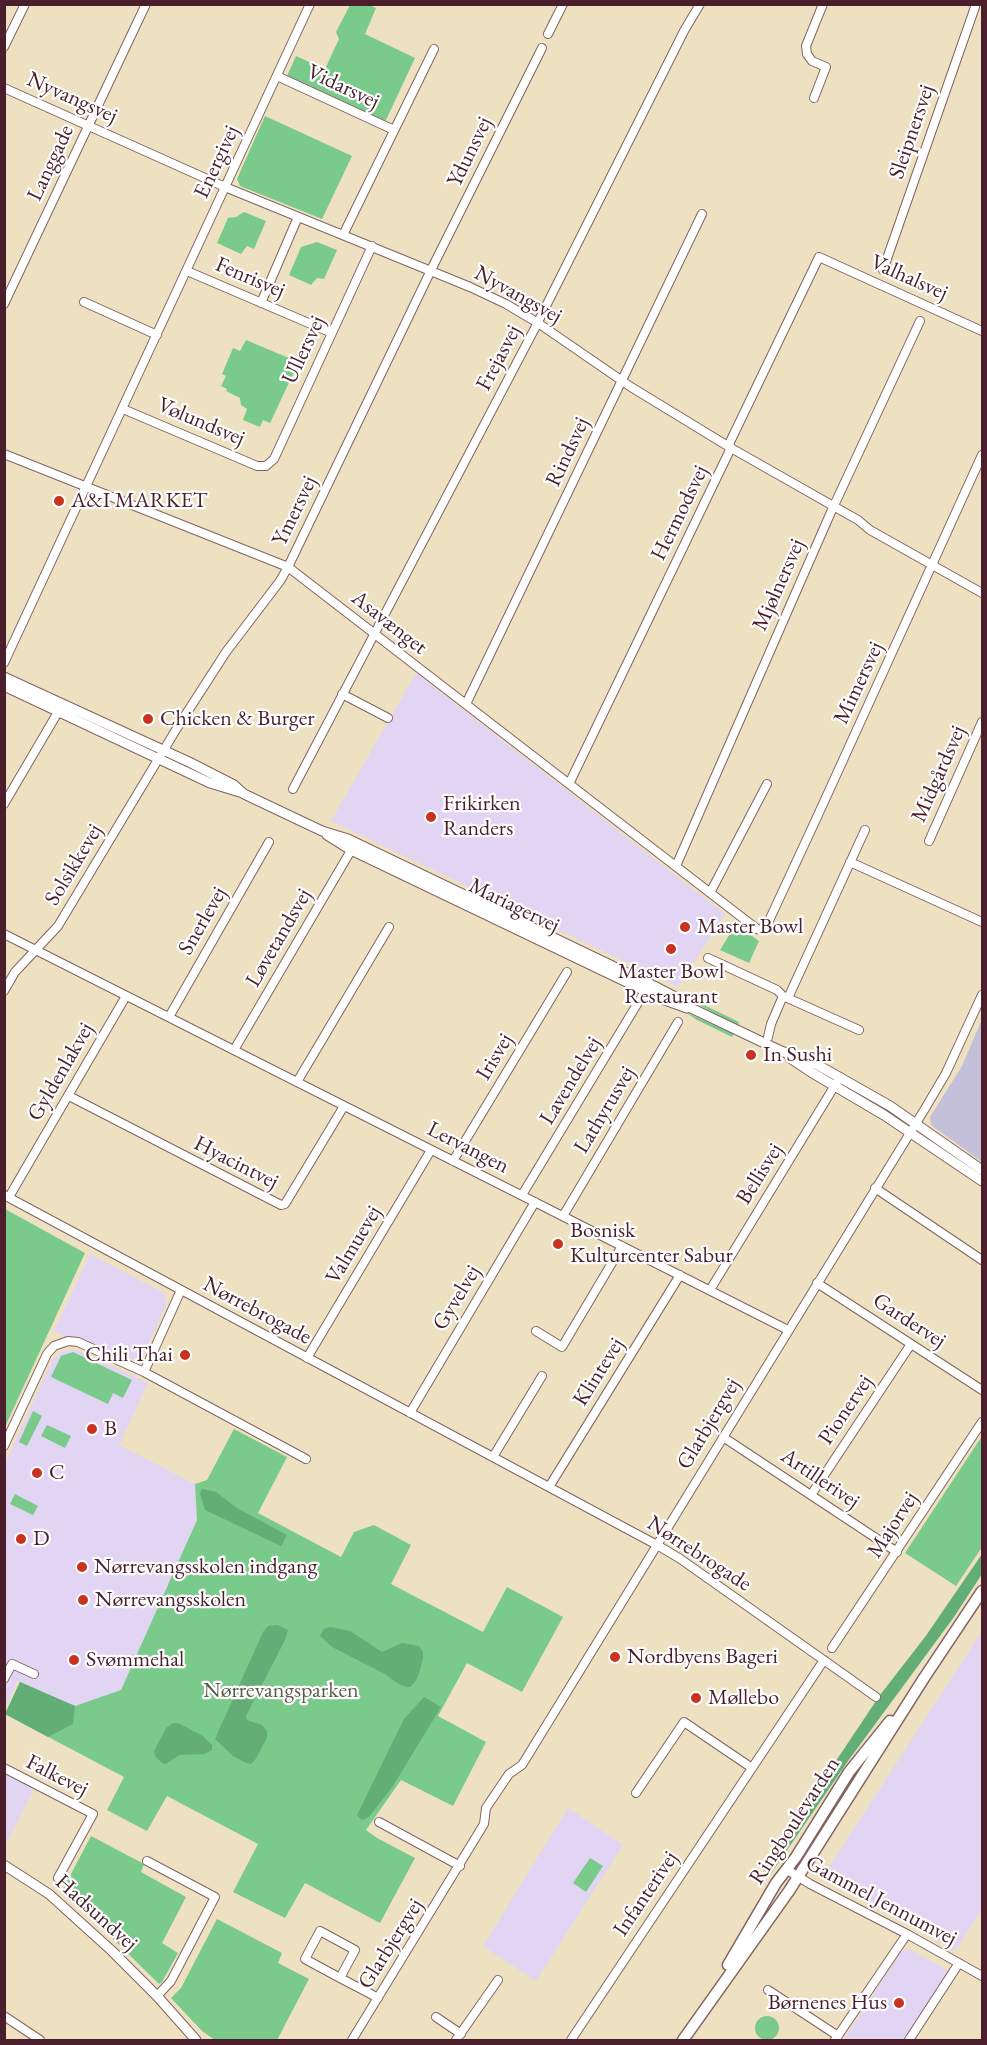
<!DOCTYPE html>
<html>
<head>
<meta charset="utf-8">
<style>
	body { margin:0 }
	#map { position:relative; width:987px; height:2045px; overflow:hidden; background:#eee1c1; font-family:"EB Garamond",serif }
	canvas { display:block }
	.frame { position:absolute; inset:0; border:6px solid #4a1f2b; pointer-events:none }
</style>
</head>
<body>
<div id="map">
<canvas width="987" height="2045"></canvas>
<div class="frame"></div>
</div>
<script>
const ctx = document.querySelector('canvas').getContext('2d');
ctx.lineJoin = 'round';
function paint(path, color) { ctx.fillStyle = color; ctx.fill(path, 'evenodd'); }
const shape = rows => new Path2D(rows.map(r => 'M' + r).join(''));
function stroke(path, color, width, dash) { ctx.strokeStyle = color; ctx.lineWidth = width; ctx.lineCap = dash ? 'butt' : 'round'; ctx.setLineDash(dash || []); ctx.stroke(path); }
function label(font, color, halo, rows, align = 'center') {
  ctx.font = font + ' "EB Garamond",serif'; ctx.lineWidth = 4.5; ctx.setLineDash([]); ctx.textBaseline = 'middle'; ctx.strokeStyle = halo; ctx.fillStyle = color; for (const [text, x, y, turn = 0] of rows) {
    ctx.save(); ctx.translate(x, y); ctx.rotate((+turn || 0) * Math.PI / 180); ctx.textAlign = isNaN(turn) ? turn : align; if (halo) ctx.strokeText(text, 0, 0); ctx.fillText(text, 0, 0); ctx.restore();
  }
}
const built = shape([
	[416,673,725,914,678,987,331,821],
	[90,1254,164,1293,167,1303,142,1358,135,1360,118,1353,116,1356,78,1338,67,1338,54,1331],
	[64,1350,77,1350,148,1383,119,1445,195,1484,197,1520,121,1690,75,1706,18,1681,5,1708,5,1463,53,1359],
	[982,1631,982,1908,956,1951,822,1878],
	[5,1771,34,1789,5,1846],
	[568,1808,623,1845,536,1981,483,1946],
	[909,1949,950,1972,910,2035,919,2040,843,2040,902,1951]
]);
const industrial = shape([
	[982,1019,982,1162,931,1125,930,1117,962,1066]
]);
const green = shape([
	[350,5,369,5,376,8,365,34,415,58,385,122,287,76,296,56,325,69,339,39,336,32],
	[265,116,352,156,322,219,240,186,237,179],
	[244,212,266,221,254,249,247,246,241,254,217,243,228,218,236,217],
	[317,242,337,250,324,279,317,278,311,285,289,275,301,247],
	[246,340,291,359,288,367,295,370,270,423,263,420,260,427,243,420,247,409,241,405,240,398,226,391,227,389,221,386,226,376,222,374,233,348,240,351],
	[736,924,759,941,749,963,720,950],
	[691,1001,704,1005,739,1022,738,1025],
	[685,1012,734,1034,732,1037,697,1020],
	[5,1209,85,1253,5,1427],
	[73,1352,132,1380,123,1398,113,1393,108,1404,51,1377,61,1356],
	[33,1411,42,1416,27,1446,19,1442],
	[47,1425,71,1436,65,1448,41,1436],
	[234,1429,287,1457,258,1513,341,1557,354,1532,374,1525,411,1545,391,1584,483,1632,507,1587,563,1617,522,1692,467,1663,438,1716,486,1742,453,1806,401,1780,366,1830,377,1838,415,1858,380,1923,305,1883,285,1918,233,1892,258,1844,167,1796,147,1831,107,1810,124,1777,5,1714,20,1682,75,1706,121,1690,197,1520,195,1484,207,1480],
	[982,1436,982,1547,956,1586,905,1553],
	[15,1494,38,1506,33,1515,10,1504],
	[91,1836,144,1864,141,1872,186,1897,162,1943,178,1953,162,1982,159,1984,108,1934,90,1913,62,1891],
	[590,1858,603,1866,586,1892,573,1883],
	[217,1919,282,1953,278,1963,309,1979,277,2040,215,2040,202,2031,171,1998,181,1988],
	'755 2028a12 12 0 1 1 24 0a12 12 0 1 1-24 0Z'
]);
const forest = shape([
	[202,1489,216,1492,237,1508,287,1535,281,1546,205,1510,200,1493],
	[982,1554,982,1574,954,1617,848,1761,770,1875,763,1870,880,1695,925,1637],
	[278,1625,288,1630,285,1640,246,1716,247,1720,262,1725,267,1731,267,1738,255,1760,251,1764,246,1763,233,1756,215,1739,263,1632,268,1626],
	[330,1627,350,1631,382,1652,402,1643,419,1646,423,1652,423,1658,419,1674,415,1682,410,1687,406,1687,397,1683,385,1674,332,1647,320,1636,324,1629],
	[20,1682,75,1706,73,1724,48,1737,5,1714],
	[424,1697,441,1707,393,1786,369,1817,362,1820,357,1815,404,1719],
	[173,1723,178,1723,203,1736,212,1745,212,1750,205,1754,179,1755,166,1764,162,1763,155,1756,154,1751,166,1728]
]);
const minor = shape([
	[548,34,563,4],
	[4,47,25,4],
	[277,76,394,130],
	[4,88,225,187,470,287,506,304,538,323,631,387,731,448,858,520,870,530,982,593],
	[814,98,826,67,812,61,807,54,806,46,823,4],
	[343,235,434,49],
	[883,270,975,7],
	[187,271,332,333],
	[84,302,157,335],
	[261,303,298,217],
	[4,304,146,4],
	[123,409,257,466,266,466,274,459,372,246],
	[4,454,288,567,757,929,762,930,767,925,818,815,982,455],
	[4,663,310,4],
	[342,694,388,718],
	[466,704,702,214],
	[569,784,729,452,730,442,819,257,982,331],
	[293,789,535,328,684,31,700,4],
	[4,804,61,707],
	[929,841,982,722],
	[850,862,982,922],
	[676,866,831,512,920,321],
	[710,893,767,784],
	[4,934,788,1330],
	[708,958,777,990,783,996,859,1030],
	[4,991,15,972,58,926,177,728,226,652,280,581,288,567,433,266,542,48],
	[788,998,865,830],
	[169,1017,269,842],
	[768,1037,771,1024,783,996],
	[234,1050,353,847],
	[297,1082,389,927],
	[69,1096,281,1205,285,1204,344,1106],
	[453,1161,567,972],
	[875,1188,982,1260],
	[4,1195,657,1545,679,1558,876,1697],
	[522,1195,648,986],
	[9,1197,126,996],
	[563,1216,678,1022],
	[817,1283,982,1390],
	[710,1290,840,1077],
	[536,1331,562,1347,622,1246],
	[307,1358,431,1150],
	[144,1372,306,1459],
	[410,1413,535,1202],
	[723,1437,897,1552],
	[4,1446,47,1354,54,1346,68,1341,78,1342,144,1372,181,1290],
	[493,1457,542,1376],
	[549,1487,680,1275],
	[811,1495,911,1344],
	[832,1648,982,1422],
	[4,1679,12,1664,34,1674],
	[4,1768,93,1814,58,1878],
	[636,1793,684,1722,752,1768],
	[379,1822,460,1866],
	[147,1861,215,1897,171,1981,157,1996],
	[786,1869,810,1884,907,1934,982,1976],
	[340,1978,355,1950,320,1931,305,1959,340,1978,367,1992,378,1998],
	[768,1990,838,2036],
	[4,2016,40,2040],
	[436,2017,461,2034],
	[352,2040,484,1824,486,1808,509,1774,522,1765,926,1107,946,1073,982,995],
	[456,2040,498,1980],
	[571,2040,824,1660],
	[835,2040,907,1934],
	[909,2040,959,1963]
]);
const tertiary = shape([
	[4,677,189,762,234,785,244,794,322,831,348,839,654,986,677,998,693,1009,781,1051,816,1064,890,1106,982,1170],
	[4,686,210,783,243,793],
	[327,835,351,850,662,999,687,1008],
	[790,1058,811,1072,884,1115,982,1181],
	[4,1865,49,1894,112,1951,157,1996,196,2040]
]);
const secondary = shape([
	[728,1965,776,1883,796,1857,849,1772,890,1721],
	[683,2040,789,1891,924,1678,982,1591]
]);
const markers = [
	[59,501,6,"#c8321e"],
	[148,719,6,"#c8321e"],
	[431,817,6,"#c8321e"],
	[685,927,6,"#c8321e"],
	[671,949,6,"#c8321e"],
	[751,1055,6,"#c8321e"],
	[558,1244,6,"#c8321e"],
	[185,1355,6,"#c8321e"],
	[92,1429,6,"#c8321e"],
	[37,1473,6,"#c8321e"],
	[21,1539,6,"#c8321e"],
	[82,1567,6,"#c8321e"],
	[83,1600,6,"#c8321e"],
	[615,1657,6,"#c8321e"],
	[74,1660,6,"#c8321e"],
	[696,1698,6,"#c8321e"],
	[899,2003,6,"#c8321e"]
];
const streetNames = [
	["Vidarsvej",343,87,25],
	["Nyvangsvej",72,98,24],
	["Sleipnersvej",912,132,-71],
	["Ydunsvej",470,152,-64],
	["Energivej",217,162,-65],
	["Langgade",51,163,-65],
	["Fenrisvej",250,278,23],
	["Valhalsvej",909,278,24],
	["Nyvangsvej",518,295,29],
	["Ullersvej",304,350,-65],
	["Frejasvej",499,358,-62],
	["Vølundsvej",201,422,23],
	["Rindsvej",568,452,-65],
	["Ymersvej",295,511,-64],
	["Hermodsvej",680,513,-64],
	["Mjølnersvej",779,585,-66],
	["Asavænget",389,623,38],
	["Mimersvej",859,683,-65],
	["Midgårdsvej",939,774,-66],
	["Solsikkevej",74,865,-59],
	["Mariagervej",514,906,26],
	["Snerlevej",203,921,-60],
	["Løvetandsvej",279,938,-60],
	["Irisvej",495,1057,-59],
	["Gyldenlakvej",61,1072,-60],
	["Lavendelvej",571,1081,-59],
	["Lathyrusvej",605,1110,-59],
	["Lervangen",468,1148,27],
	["Hyacintvej",236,1163,27],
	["Bellisvej",760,1174,-58],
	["Valmuevej",354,1245,-59],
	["Gyvelvej",457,1298,-59],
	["Nørrebrogade",257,1311,28],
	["Gardervej",909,1321,33],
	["Klintevej",599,1372,-58],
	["Pionervej",846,1410,-56],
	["Glarbjergvej",709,1424,-59],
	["Artillerivej",820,1479,34],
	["Majorvej",893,1525,-57],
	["Nørrebrogade",699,1554,33],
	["Falkevej",57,1776,27],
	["Ringboulevarden",795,1821,-57],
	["Infanterivej",646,1894,-56],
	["Gammel Jennumvej",881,1901,28],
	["Hadsundvej",96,1913,42],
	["Glarbjergvej",391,1944,-58]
];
const poiNames = [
	["A&I MARKET",71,501],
	["Chicken & Burger",160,719],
	["Frikirken",443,804],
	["Randers",443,829],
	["Master Bowl",697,927],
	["Master Bowl",671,972,"center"],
	["Restaurant",671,997,"center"],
	["In Sushi",763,1055],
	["Bosnisk",570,1231],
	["Kulturcenter Sabur",570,1256],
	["Chili Thai",173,1355,"right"],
	["B",104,1429],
	["C",49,1473],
	["D",33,1539],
	["Nørrevangsskolen indgang",94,1567],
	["Nørrevangsskolen",95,1600],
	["Nordbyens Bageri",627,1657],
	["Svømmehal",86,1660],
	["Møllebo",708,1698],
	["Børnenes Hus",887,2003,"right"]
];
const parkNames = [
	["Nørrevangsparken",281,1691]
];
paint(built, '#e2d4f3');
paint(industrial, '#c5c0da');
paint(green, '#7aca8b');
paint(forest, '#63ae77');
stroke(minor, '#836360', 10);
stroke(tertiary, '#836360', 11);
stroke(secondary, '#836360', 13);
stroke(minor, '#fff', 8);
stroke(tertiary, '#fff', 9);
stroke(secondary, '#fff', 10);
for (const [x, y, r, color] of markers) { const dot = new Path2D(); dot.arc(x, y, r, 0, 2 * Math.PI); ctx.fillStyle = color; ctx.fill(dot); stroke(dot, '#fff', 2); }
label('22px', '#4a1f2b', '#fff', streetNames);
label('22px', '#4a1f2b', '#fff', poiNames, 'left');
label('22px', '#5b5b4d', '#fff', parkNames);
</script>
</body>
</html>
